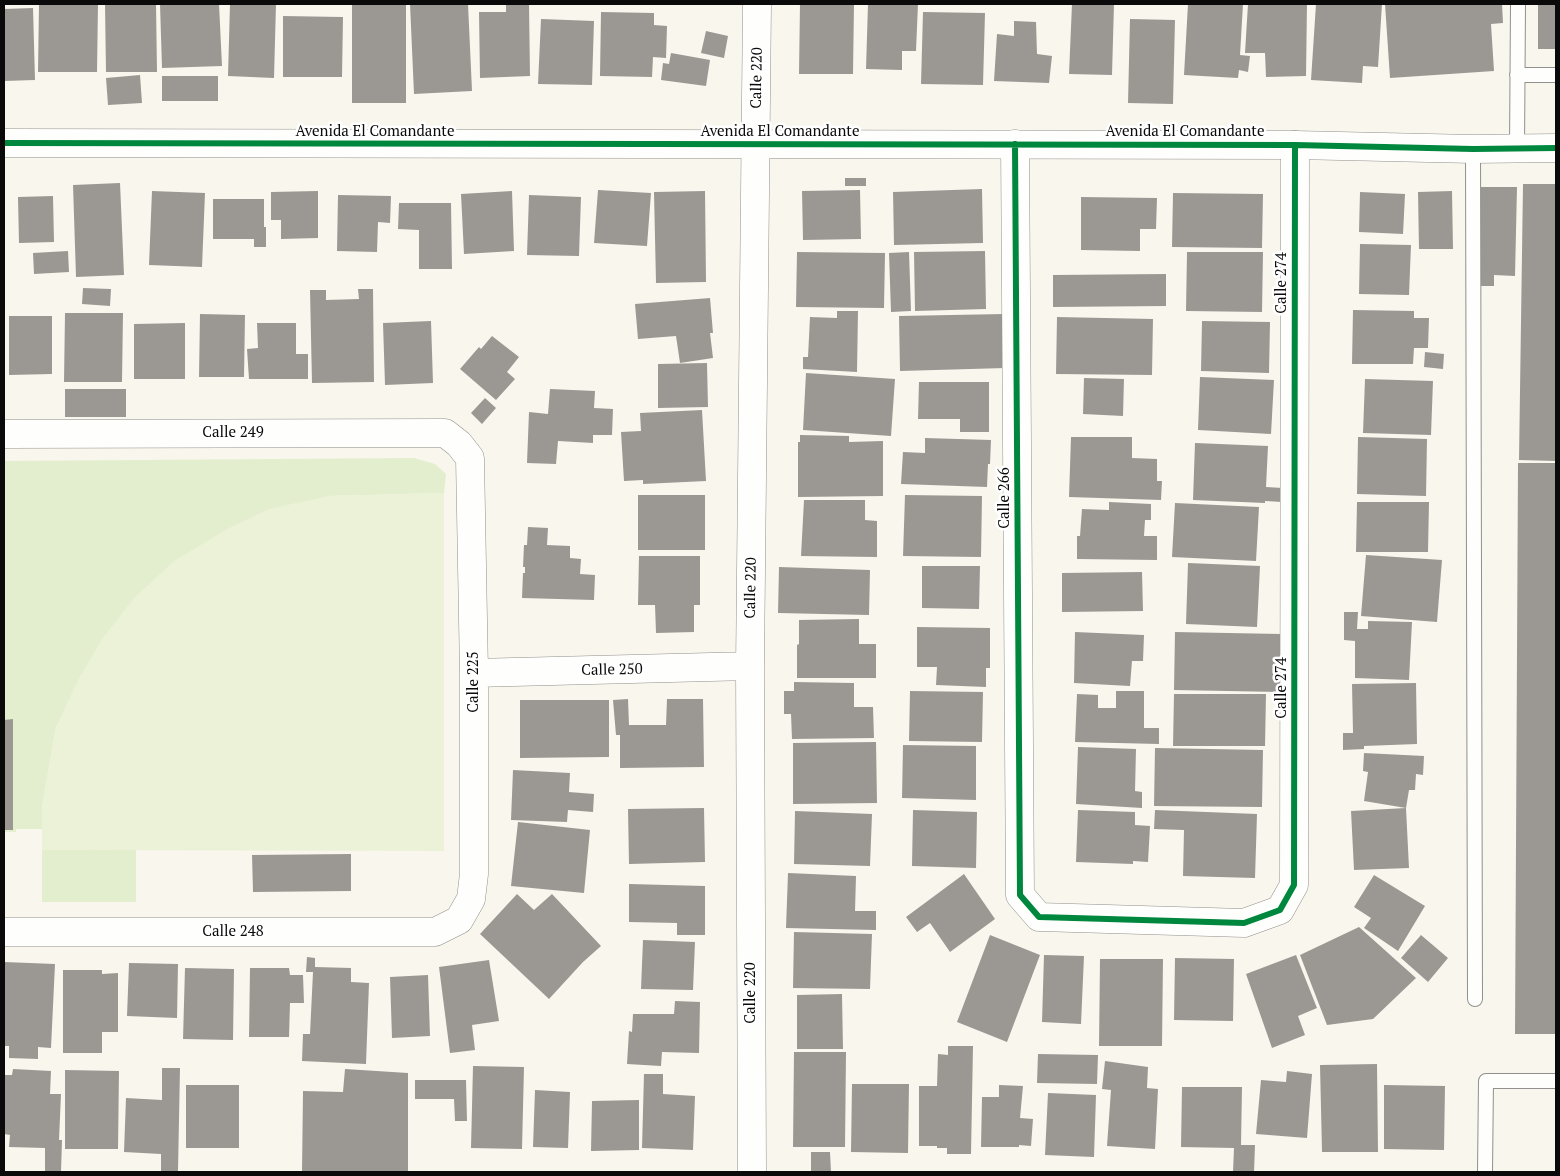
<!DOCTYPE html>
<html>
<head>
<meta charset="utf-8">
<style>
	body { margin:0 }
	#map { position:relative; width:1560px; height:1176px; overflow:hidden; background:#f9f6ed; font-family:"PT Serif",serif }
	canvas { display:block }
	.frame { position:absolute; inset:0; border:5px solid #0a0a0a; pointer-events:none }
</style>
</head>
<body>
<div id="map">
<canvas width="1560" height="1176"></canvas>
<div class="frame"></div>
</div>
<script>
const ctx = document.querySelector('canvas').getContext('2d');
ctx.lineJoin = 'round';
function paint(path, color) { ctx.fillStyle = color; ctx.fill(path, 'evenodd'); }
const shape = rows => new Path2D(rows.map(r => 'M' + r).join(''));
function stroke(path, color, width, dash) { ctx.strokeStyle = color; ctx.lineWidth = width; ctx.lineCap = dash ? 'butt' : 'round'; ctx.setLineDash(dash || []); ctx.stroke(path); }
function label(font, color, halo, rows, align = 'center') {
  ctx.font = font + ' "PT Serif",serif'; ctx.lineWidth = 5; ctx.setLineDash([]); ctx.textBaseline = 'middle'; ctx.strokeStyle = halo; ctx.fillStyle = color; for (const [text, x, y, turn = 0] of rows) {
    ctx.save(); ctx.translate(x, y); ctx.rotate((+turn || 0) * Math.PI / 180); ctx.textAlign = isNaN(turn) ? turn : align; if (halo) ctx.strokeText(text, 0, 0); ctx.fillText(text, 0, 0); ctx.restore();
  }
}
const green = shape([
	[414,458,435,464,446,474,444,493,328,496,56,727,42,807,42,829,16,829,16,832,4,832,4,461],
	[136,849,136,902,42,902,42,850]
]);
const pitch = shape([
	[444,493,444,851,42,850,42,807,56,727,78,680,102,639,134,598,174,561,229,528,269,509,328,496]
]);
const building = shape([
	[39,4,98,4,97,72,38,72],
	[105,4,156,4,157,72,106,72],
	[160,4,219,4,222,66,162,68],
	[230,4,276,4,274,78,228,76],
	[352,4,406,4,406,103,352,103],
	[410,4,468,4,472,91,414,94],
	[506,4,529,4,530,76,480,78,479,12,506,12],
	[800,4,854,4,853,74,799,74],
	[868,4,918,4,916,51,902,51,902,70,866,69],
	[1072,4,1114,4,1112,75,1069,74],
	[1188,4,1243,4,1240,55,1250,56,1248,72,1239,70,1238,78,1184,75],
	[1248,4,1307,4,1306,76,1266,77,1265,53,1245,53],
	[1316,4,1382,4,1378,67,1363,66,1362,83,1311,80],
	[1385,4,1502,4,1503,23,1491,24,1494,71,1390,78],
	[1538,4,1556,4,1556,49,1538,49],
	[33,8,35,80,4,81,4,9],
	[601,12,654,13,654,25,667,26,666,58,653,57,652,77,600,76],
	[923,12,985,13,983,85,921,84],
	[283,16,343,17,342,77,283,77],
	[541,19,594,21,592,85,538,84],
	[1130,19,1175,20,1173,104,1128,103],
	[1014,21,1036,22,1037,54,1052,56,1049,83,994,81,997,34,1014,36],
	[706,31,728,36,724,58,701,53],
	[671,53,710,60,706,86,661,80,663,63,669,64],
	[140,75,142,103,108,105,106,78],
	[162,76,218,76,218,101,162,101],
	[845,178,866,178,866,186,845,186],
	[120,183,124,275,76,277,73,185],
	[1523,184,1556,184,1556,461,1519,460],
	[1480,187,1517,187,1515,276,1494,275,1494,286,1479,286],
	[982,189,983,243,894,245,893,192],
	[598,190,651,193,647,246,594,243],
	[860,190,861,239,803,240,802,191],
	[152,191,205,193,202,267,149,265],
	[318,191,318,238,281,239,281,220,271,220,271,192],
	[512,191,514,251,464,254,461,194],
	[705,191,706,282,656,283,654,192],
	[1452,191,1453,249,1419,249,1418,192],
	[1360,192,1405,194,1403,234,1359,232],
	[1173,193,1263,194,1262,248,1172,247],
	[338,195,391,196,390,223,378,222,377,252,337,251],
	[529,195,581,197,579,256,527,255],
	[53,196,54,242,19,243,18,197],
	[1081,197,1157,198,1156,229,1140,229,1140,251,1081,250],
	[213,199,264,199,264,227,266,227,266,247,254,247,254,239,213,239],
	[399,203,451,203,452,269,419,269,419,230,398,229],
	[1360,244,1411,245,1409,295,1359,294],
	[68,251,69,272,34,274,33,253],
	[985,251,986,309,915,311,914,252],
	[797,252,885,253,884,308,796,307],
	[909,252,911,311,891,312,889,253],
	[1187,252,1263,252,1262,312,1186,311],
	[1166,274,1166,306,1053,307,1053,275],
	[83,288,111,289,110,306,82,304],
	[358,289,373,289,374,382,312,383,310,290,326,290,326,300,359,299],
	[710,298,713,333,710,333,713,358,680,363,676,336,638,339,635,304],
	[1353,310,1414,311,1414,318,1429,318,1428,348,1414,348,1413,364,1352,364],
	[837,311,858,311,857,372,803,369,803,357,808,357,810,317,837,318],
	[65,313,123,313,122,382,64,382],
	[200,314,245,315,244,377,199,377],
	[1004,314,1005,368,900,371,899,316],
	[9,316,52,316,52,374,9,375],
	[1057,317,1153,319,1152,375,1056,374],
	[431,321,433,383,385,385,383,323],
	[1202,321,1270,322,1269,373,1201,371],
	[185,323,185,379,134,379,134,324],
	[257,323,296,323,296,354,308,354,308,379,249,379,247,349,258,348],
	[492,336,519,357,507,372,515,379,496,400,460,369,479,347,481,349],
	[1425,352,1444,354,1443,369,1424,367],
	[707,363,708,407,658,408,658,364],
	[806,373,895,379,891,436,803,430],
	[1200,377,1274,380,1271,434,1198,430],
	[1084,378,1124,379,1123,416,1083,414],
	[1365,379,1433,381,1431,435,1363,433],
	[919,382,989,382,989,432,960,432,960,419,918,419],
	[65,389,126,389,126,417,65,417],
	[550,389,595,391,594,408,613,409,612,435,593,435,593,443,558,441,556,464,527,463,529,412,548,414],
	[485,398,496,408,482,424,471,413],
	[702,410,706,481,643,484,643,480,624,481,621,432,641,431,640,413],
	[800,435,849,436,849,442,883,441,883,496,798,497,798,442,800,442],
	[1071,437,1132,437,1132,458,1157,459,1157,481,1162,481,1161,500,1069,497],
	[1358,437,1427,439,1426,496,1357,494],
	[925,438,991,440,990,464,988,464,987,487,901,484,903,452,925,453],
	[1195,443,1268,446,1266,487,1283,488,1282,502,1265,501,1265,503,1193,500],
	[1518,463,1556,463,1556,1034,1515,1034],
	[638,495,705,495,705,550,638,550],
	[905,495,982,496,981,557,903,556],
	[804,500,865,500,865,520,877,521,877,557,801,556],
	[1109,502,1151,504,1151,520,1145,520,1144,536,1157,536,1157,560,1077,559,1077,536,1080,536,1082,509,1109,510],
	[1357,502,1429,502,1428,552,1356,552],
	[1175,503,1259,507,1256,561,1172,557],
	[528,527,548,528,547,545,570,546,570,558,581,559,580,574,595,575,594,600,522,598,523,573,525,573,525,567,523,567,524,545,527,545],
	[1366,555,1442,560,1437,622,1361,616],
	[639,556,700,556,700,605,694,605,694,632,656,633,655,605,638,605],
	[1188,563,1260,566,1257,627,1186,624],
	[922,566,980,566,979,609,922,608],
	[779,567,870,570,869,615,778,613],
	[1142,572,1143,611,1062,612,1062,573],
	[1344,612,1358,612,1357,629,1368,629,1368,621,1412,622,1409,680,1355,678,1355,641,1344,640],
	[859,619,859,644,876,644,876,678,797,678,797,645,799,644,799,620],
	[917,627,990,628,990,668,986,668,986,687,936,685,937,667,917,667],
	[1075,632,1144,635,1143,661,1132,661,1130,686,1074,683],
	[1175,632,1281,634,1280,692,1174,690],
	[794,682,854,683,854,707,873,707,874,738,792,739,791,714,784,714,784,691,794,691],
	[1416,683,1417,744,1364,746,1364,749,1343,750,1343,733,1353,733,1352,684],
	[910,691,983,692,982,742,909,741],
	[1116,691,1144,691,1144,728,1159,728,1159,744,1075,742,1077,694,1098,695,1098,708,1116,708],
	[1174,694,1266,694,1265,746,1173,746],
	[628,699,629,725,666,725,667,699,703,699,704,767,620,768,620,735,616,735,613,700],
	[520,700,609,700,609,757,520,758],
	[13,719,13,830,4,830,4,720],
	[876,742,877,803,793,804,793,743],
	[903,745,976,746,976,800,902,798],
	[1078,747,1136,749,1135,791,1142,792,1142,808,1076,804],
	[1155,748,1263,750,1262,807,1154,806],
	[1364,753,1424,756,1423,775,1416,774,1415,790,1409,790,1406,808,1409,868,1354,870,1351,811,1406,808,1364,801,1368,772,1363,771],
	[513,770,570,773,569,792,594,794,593,812,568,810,567,822,511,820],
	[704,808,705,862,629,864,628,809],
	[913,810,977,812,976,868,912,866],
	[1078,810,1135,812,1135,825,1150,826,1148,862,1133,861,1133,864,1076,862],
	[1155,810,1257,814,1255,878,1183,876,1184,830,1154,829],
	[795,811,872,814,870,866,794,864],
	[518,822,590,830,584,893,511,886],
	[351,854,351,891,253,892,252,855],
	[788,873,856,876,855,911,876,911,876,930,786,928],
	[964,874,995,919,950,952,930,923,917,932,906,917],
	[1374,875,1425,906,1398,951,1364,928,1371,918,1354,907],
	[629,884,705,886,705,935,677,935,677,923,629,922],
	[517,894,534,910,552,894,601,946,583,962,549,999,480,934],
	[1359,927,1416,978,1373,1019,1327,1025,1300,955],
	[794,932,872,934,870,989,793,988],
	[990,935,1040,955,1007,1042,957,1022],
	[1421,935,1448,958,1428,982,1401,958],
	[643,940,695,942,693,990,641,989],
	[1044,955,1084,956,1081,1024,1042,1022],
	[1296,955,1317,1008,1298,1016,1305,1035,1272,1048,1246,974],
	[307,957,315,958,315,967,351,968,351,982,369,983,366,1064,302,1061,303,1034,310,1034,313,972,306,972],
	[1175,958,1234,959,1233,1021,1174,1020],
	[1100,959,1163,959,1162,1046,1099,1046],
	[489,960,499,1021,472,1025,475,1050,450,1053,439,967],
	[4,962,55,964,51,1048,38,1047,38,1059,9,1058,9,1046,4,1046],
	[129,963,178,964,177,1018,127,1016],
	[185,968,234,969,233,1040,183,1039],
	[250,968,289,968,290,975,303,975,304,1003,290,1003,289,1037,249,1037],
	[63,970,102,970,102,974,118,973,118,1032,102,1032,102,1053,63,1053],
	[428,975,430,1036,392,1038,390,977],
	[842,994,843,1049,797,1049,797,995],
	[675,1001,700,1002,699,1053,662,1052,661,1066,627,1064,629,1031,632,1032,633,1014,674,1014],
	[948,1046,973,1046,971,1154,947,1154,947,1148,937,1148,937,1146,919,1146,919,1086,937,1086,938,1054,948,1055],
	[794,1052,846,1052,845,1147,793,1147],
	[1038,1054,1098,1055,1097,1084,1037,1083],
	[1105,1061,1148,1067,1147,1088,1158,1089,1155,1149,1107,1146,1111,1090,1102,1089],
	[1377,1064,1378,1152,1322,1152,1320,1065],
	[473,1066,524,1067,522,1149,471,1148],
	[162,1068,180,1068,178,1171,161,1171,161,1154,124,1152,126,1098,162,1100],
	[13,1069,51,1071,50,1094,61,1094,59,1140,62,1140,61,1172,45,1172,45,1148,9,1147,10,1135,4,1134,4,1075,12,1075],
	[345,1069,408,1073,408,1172,302,1172,303,1091,343,1092],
	[65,1070,119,1071,118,1149,65,1149],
	[1287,1071,1312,1074,1307,1138,1256,1134,1261,1080,1286,1082],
	[644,1074,663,1074,663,1094,695,1096,693,1150,642,1148],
	[415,1080,466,1080,467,1121,455,1121,454,1099,415,1099],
	[852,1084,909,1084,908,1153,851,1152],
	[186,1085,239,1085,239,1148,186,1148],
	[999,1085,1023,1086,1020,1118,1033,1119,1031,1146,1019,1145,1019,1147,981,1147,982,1097,999,1097],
	[1384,1085,1445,1086,1444,1150,1384,1149],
	[1182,1087,1242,1087,1241,1145,1255,1145,1254,1172,1233,1172,1234,1148,1181,1147],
	[535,1090,570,1092,568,1148,533,1147],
	[1048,1093,1096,1095,1094,1157,1045,1155],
	[639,1100,639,1150,591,1151,592,1101],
	[811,1152,830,1152,831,1172,811,1172]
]);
const service = shape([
	[1517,75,1556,75],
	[1473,149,1475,999],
	[1517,149,1518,4],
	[1485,1172,1486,1081,1556,1081]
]);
const minor = shape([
	[1015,144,1020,895,1039,917,1244,923,1280,910,1294,885,1295,145],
	[4,434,445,433,459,444,470,458,474,673,474,874,471,899,459,920,435,932,4,932],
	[474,673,750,666],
	[752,1172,750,666,757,4]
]);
const tertiary = shape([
	[4,143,1295,145,1473,149,1556,148]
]);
const cycleway = shape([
	[4,143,1295,145,1473,149,1556,148],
	[1015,144,1020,895,1039,917,1244,923,1280,910,1294,885,1295,145]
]);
const streetNames = [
	["Calle 220",757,78,-89],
	["Avenida El Comandante",375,132],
	["Avenida El Comandante",780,132],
	["Avenida El Comandante",1185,132],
	["Calle 274",1282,283,-90],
	["Calle 249",233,433],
	["Calle 266",1005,498,-90],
	["Calle 220",751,588,-89],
	["Calle 250",612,670,-1],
	["Calle 225",474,682,-90],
	["Calle 274",1282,688,-90],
	["Calle 248",233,932],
	["Calle 220",751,993,-90]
];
paint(green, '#e2eecd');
paint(pitch, '#ecf2d7');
paint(building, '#9b9894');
stroke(service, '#92908c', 16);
stroke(minor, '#92908c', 29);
stroke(tertiary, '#92908c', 29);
stroke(service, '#fefefc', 14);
stroke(minor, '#fefefc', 28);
stroke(tertiary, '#fefefc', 28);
stroke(cycleway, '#00873e', 6);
label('15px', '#0a0a0a', '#fff', streetNames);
</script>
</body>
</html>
